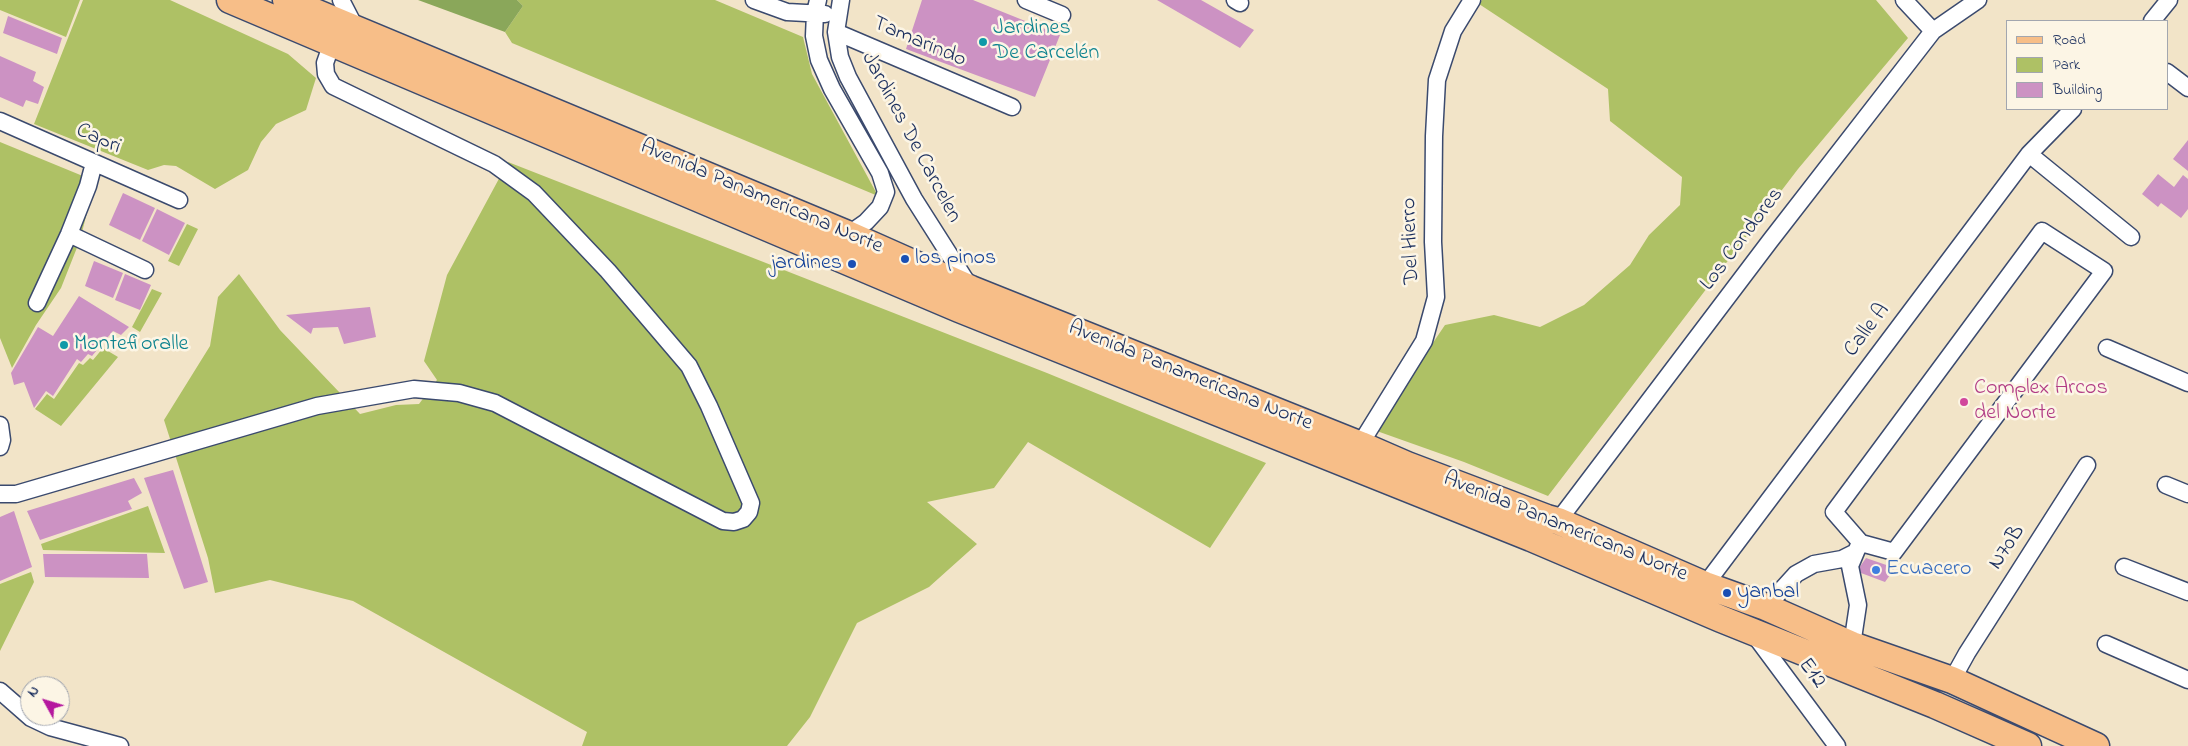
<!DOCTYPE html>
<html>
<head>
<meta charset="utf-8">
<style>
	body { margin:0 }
	#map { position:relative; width:2188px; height:746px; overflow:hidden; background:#f2e4c8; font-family:"Indie Flower",sans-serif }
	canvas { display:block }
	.legend { position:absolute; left:2006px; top:20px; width:162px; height:90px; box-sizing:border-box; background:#fcf5e5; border:1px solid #a2a6af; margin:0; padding:6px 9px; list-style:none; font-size:15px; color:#1b2f5e }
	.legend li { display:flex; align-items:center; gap:10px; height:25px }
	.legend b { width:25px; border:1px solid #a2a6af }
	.north { position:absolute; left:20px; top:676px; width:50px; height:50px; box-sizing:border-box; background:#fcf5e5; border:1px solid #a2a6af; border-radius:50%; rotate:309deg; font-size:14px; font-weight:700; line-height:20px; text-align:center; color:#1b2f5e }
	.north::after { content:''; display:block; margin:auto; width:18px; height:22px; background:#b5179e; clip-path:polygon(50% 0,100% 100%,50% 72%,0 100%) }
</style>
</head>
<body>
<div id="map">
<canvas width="2188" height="746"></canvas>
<ul class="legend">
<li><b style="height:6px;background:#f7be88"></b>Road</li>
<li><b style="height:14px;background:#aec165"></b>Park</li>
<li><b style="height:14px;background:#cc92c3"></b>Building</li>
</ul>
<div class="north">N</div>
</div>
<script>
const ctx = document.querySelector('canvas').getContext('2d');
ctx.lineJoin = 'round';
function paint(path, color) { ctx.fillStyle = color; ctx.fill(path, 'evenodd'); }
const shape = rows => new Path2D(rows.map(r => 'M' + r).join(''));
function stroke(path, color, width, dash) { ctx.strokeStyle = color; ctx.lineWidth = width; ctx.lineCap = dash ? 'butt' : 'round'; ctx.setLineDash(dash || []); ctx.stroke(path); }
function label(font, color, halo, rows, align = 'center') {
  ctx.font = font + ' "Indie Flower",sans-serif'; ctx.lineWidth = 5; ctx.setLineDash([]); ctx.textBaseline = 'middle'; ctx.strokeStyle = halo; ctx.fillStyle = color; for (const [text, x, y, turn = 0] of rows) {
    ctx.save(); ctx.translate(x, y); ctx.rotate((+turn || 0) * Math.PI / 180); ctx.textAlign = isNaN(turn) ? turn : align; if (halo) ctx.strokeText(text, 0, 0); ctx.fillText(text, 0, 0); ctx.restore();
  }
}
const green = shape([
	[0,0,80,0,66,37,0,10],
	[83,0,170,0,288,54,316,78,306,110,276,124,261,142,248,170,215,189,176,166,164,165,148,170,34,124],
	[517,0,715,0,803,37,812,74,878,196,512,43,505,32,523,6],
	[1482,0,1876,0,1908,38,1798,169,1548,496,1464,462,1374,430,1445,325,1494,315,1540,327,1584,305,1630,265,1649,235,1680,205,1682,177,1610,121,1608,89,1479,4],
	[0,142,95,181,80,240,61,288,36,325,12,368,0,338],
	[508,162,1047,373,1266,463,1210,548,1028,442,994,488,927,502,977,544,929,587,857,623,810,717,787,746,582,746,587,732,353,601,270,580,215,593,208,558,164,420,210,346,218,297,239,274,280,330,360,414,396,405,419,404,437,380,424,361,447,275],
	[187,224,198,229,179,266,168,261],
	[152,289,162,293,140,332,132,327],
	[103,348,118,357,61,426,35,409,47,394,54,399,79,363,83,365,90,358,93,360],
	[148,506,165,553,43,550,41,544],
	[31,572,34,582,0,651,0,584]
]);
const forest = shape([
	[418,0,517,0,523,6,505,32]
]);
const building = shape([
	[922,0,973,0,1060,35,1035,97,906,49],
	[1157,0,1201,0,1254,30,1240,48],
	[8,16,62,38,57,54,3,33],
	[0,56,36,72,33,81,44,87,38,104,26,100,23,107,0,97],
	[2188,140,2188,171,2173,159],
	[2158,174,2174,187,2183,175,2188,179,2188,209,2181,218,2161,203,2158,207,2142,194],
	[123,193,155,208,140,240,109,225],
	[157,209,185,223,169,255,142,241],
	[94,261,123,273,113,298,85,286],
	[125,274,151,285,140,310,115,300],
	[79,296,129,327,121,335,113,331,92,356,88,354,81,362,77,359,53,396,46,391,34,408,24,382,14,385,11,373,38,327,53,336],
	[370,307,376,337,344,344,338,327,313,328,311,334,286,315],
	[173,470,208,582,184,589,144,478],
	[134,478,142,493,128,501,132,509,40,540,27,511],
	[14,511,32,567,0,581,0,517],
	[43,554,147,554,149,578,45,577],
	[1866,558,1895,568,1885,582,1861,573,1859,568]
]);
const street = shape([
	[341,0,356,29],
	[754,0,787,12,825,14],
	[818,0,815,13,814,36,819,60,832,89,880,173,886,192,880,207,866,222,856,229,845,233],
	[841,0,836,32,840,57,848,77,914,199,970,287],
	[1026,0,1062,15],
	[1235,0,1240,3],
	[1904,0,1933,31],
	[2152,21,2169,0],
	[836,32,1012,107],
	[2167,72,2188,88],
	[0,121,179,200],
	[2029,154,2131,237],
	[2042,231,2104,271,1894,552,1861,543,1834,512,2042,231],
	[69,234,145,270],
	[37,303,69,234,88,186,94,163],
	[2107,348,2188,383],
	[0,425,2,440,0,447],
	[1356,451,1424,341,1436,297,1433,242,1434,136,1437,80,1453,31,1472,0],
	[2166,485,2188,494],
	[0,494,16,494,317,406,414,389,459,393,495,403,723,521,734,522,743,519,749,512,751,503,709,406,689,366,608,271,534,193,494,164,333,86,326,74,325,63,332,43],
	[1558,521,1770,241,1933,31,1978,0],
	[2124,567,2188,592],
	[1705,585,2029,154,2073,109],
	[1766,607,1796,574,1814,564,1842,559,1854,553],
	[1753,633,1837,746],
	[2106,644,2188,680],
	[1852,645,1858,605,1850,566,1858,547],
	[1952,680,1967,653,2087,465],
	[0,691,31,718,50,727,120,746]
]);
const primary = shape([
	[230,0,959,309,1531,538,1721,619,1935,705,2028,746],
	[286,0,845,233,971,289,1361,445,1407,465,1547,518,1558,521,1705,585,1766,607,1852,645,1952,680,2096,746]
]);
const markers = [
	[983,42,5,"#0f9aa8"],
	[905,259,5,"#1a4fb4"],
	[852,264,5,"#1a4fb4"],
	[64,345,5,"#0f9aa8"],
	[1964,402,5,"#d1479c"],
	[1876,570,5,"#3f7fe0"],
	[1727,593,5,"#1a4fb4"]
];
const cultureNames = [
	["Jardines",993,29],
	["De Carcelén",993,54],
	["Montefioralle",74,345]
];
const streetNames = [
	["Tamarindo",919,43,23],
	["Jardines De Carcelen",910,138,62],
	["Capri",98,140,24],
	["Avenida Panamericana Norte",761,198,23],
	["Los Condores",1743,240,-53],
	["Del Hierro",1412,241,-92],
	["Calle A",1868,331,-53],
	["Avenida Panamericana Norte",1190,377,22],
	["Avenida Panamericana Norte",1565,528,22],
	["N70B",2008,548,-57],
	["E12",1811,674,53]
];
const transitNames = [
	["los pinos",915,259],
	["jardines",842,264,"right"],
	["yanbal",1737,593]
];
const hotelNames = [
	["Complex Arcos",1974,389],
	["del Norte",1974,414]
];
const shopNames = [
	["Ecuacero",1886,570]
];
paint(green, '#aec165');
paint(forest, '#8aa75a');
paint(building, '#cc92c3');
stroke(street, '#3b4a6e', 19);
stroke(primary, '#3b4a6e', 29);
stroke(street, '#fff', 16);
stroke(primary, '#f7be88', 26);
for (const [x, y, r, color] of markers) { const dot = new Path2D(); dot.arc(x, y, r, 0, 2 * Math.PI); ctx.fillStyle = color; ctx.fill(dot); stroke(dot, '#fcf5e5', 2); }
label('22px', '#0d838f', '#fcf5e5', cultureNames, 'left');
label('22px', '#1b2f5e', '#fcf5e5', streetNames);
label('22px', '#164399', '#fcf5e5', transitNames, 'left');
label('22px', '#b23c85', '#fcf5e5', hotelNames, 'left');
label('22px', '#366cbe', '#fcf5e5', shopNames, 'left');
</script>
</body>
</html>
